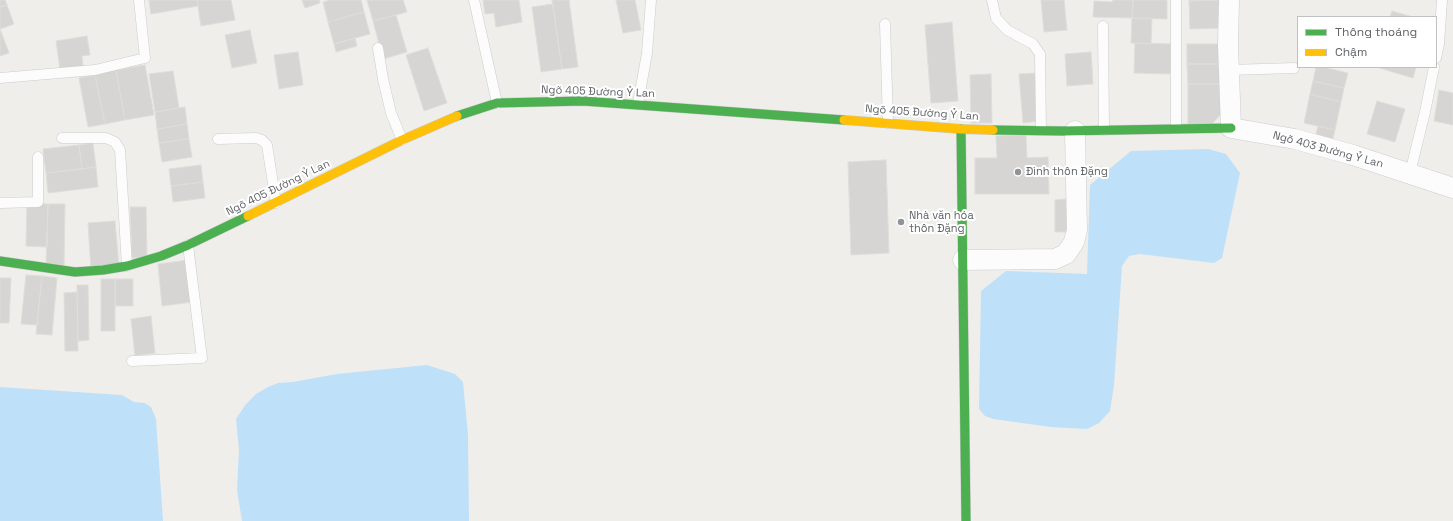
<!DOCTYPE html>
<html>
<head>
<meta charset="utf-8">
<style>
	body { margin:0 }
	#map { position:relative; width:1453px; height:521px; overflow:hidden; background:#efeeea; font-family:"Space Grotesk",sans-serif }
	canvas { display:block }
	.legend { position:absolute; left:1297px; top:16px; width:140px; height:52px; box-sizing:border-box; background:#fff; border:1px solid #bfc1c3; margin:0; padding:5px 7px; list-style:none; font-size:12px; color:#5f6368 }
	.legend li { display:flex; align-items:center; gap:8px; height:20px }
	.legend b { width:20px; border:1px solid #bfc1c3 }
</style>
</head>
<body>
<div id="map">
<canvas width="1453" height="521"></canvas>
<ul class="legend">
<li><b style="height:5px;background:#4caf50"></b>Thông thoáng</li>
<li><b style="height:5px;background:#ffc107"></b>Chậm</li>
</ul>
</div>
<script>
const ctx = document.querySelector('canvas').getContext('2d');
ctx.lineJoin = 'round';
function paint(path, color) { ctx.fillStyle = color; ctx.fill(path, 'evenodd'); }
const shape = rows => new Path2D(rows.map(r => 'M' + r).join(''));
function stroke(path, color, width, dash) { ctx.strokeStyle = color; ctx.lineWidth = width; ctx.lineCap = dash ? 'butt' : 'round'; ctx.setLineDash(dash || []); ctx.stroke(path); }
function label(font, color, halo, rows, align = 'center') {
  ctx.font = font + ' "Space Grotesk",sans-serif'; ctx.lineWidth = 4; ctx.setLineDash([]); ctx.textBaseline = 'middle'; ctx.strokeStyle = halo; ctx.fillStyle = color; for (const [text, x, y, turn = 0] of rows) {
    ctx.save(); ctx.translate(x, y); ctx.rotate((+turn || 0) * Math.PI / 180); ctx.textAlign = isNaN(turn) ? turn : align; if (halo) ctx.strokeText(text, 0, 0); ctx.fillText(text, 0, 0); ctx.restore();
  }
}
const water = shape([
	[1208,149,1226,154,1240,173,1222,258,1214,263,1140,254,1129,256,1122,266,1114,385,1110,411,1099,423,1087,429,1051,427,993,419,985,416,979,409,981,291,1006,271,1087,274,1090,185,1131,151],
	[427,365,455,374,463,382,468,435,469,521,242,521,237,490,239,450,236,419,246,404,256,394,268,387,278,383,293,382,337,374],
	[0,387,122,395,134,402,145,403,151,407,156,419,163,521,0,521]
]);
const building = shape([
	[0,0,5,0,7,5,0,7,0,0],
	[149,0,197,0,198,6,151,14,149,0],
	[197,0,231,0,235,20,201,26,197,0],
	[302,0,319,0,320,3,305,8,302,0],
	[330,0,361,0,364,12,328,22,323,2,330,0],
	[367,0,403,0,407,12,373,21,367,0],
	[483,0,519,0,522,22,496,27,494,13,485,14,483,0],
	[552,0,569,0,578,67,562,69,552,0],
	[616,0,635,0,641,30,623,33,616,0],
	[1041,0,1064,0,1067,30,1044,32,1041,0],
	[1113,0,1133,0,1132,18,1093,17,1094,1,1112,2,1113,0],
	[1133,0,1167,0,1167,19,1132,18,1133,0],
	[1189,0,1224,0,1189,1,1189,0],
	[1224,0,1224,28,1190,29,1189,1,1224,0],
	[553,4,562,69,541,72,532,7,553,4],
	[7,5,14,24,0,29,0,7,7,5],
	[1392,11,1413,17,1390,17,1392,11],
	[364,12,370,34,334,44,328,22,364,12],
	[396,15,407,52,383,59,373,21,396,15],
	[1132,18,1152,19,1151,44,1131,43,1132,18],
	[952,22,958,101,931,103,925,25,952,22],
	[0,29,9,53,0,56,0,29],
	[250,30,257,63,232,68,225,35,250,30],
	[87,36,90,55,82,56,83,66,60,69,56,41,87,36],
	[355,38,357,46,336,52,334,44,355,38],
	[1135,43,1171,44,1170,74,1134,73,1135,43],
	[1187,44,1226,44,1226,64,1187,64,1187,44],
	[428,48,447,103,424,111,406,55,428,48],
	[298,52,303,85,279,89,274,55,298,52],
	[1091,52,1093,84,1067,86,1065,54,1091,52],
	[1187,64,1226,64,1226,84,1188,84,1187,64],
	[145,65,154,115,125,120,116,70,145,65],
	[1316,67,1323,67,1348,73,1344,88,1313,81,1316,67],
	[1376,67,1416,67,1413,78,1376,67],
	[116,70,125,120,105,124,95,75,116,70],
	[173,71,179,108,155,112,149,74,173,71],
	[1036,73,1039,121,1023,123,1019,74,1036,73],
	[991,74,992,123,971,123,970,75,991,74],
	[95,75,105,124,88,127,79,78,95,75],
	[1313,81,1344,88,1341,102,1310,94,1313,81],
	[1188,84,1226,84,1226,109,1210,126,1188,127,1188,84],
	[1439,90,1453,93,1453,125,1434,121,1439,90],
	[1310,94,1341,102,1335,130,1304,123,1310,94],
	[1377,101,1405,109,1395,142,1367,134,1377,101],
	[185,107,187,124,157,129,155,112,185,107],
	[187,124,189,139,159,143,157,129,187,124],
	[1318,126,1335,130,1332,142,1315,138,1318,126],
	[1026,135,1027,158,1048,157,1049,194,975,194,975,158,997,158,996,136,1026,135],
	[189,139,192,157,162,162,159,143,189,139],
	[93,143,96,167,82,169,79,145,93,143],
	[79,145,82,169,46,173,43,149,79,145],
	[886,160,889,253,851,255,848,162,886,160],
	[201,165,203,182,171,186,169,169,201,165],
	[96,167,98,187,48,193,46,173,96,167],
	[203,182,205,198,173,202,171,186,203,182],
	[1066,199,1067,232,1055,232,1055,200,1066,199],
	[27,203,48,204,47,247,26,246,27,203],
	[48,204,65,204,64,265,46,265,48,204],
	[130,207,146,207,147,257,132,258,130,207],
	[115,221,119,267,91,269,88,223,115,221],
	[188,260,193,302,162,306,158,264,188,260],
	[26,275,42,276,37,325,21,324,26,275],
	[42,276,57,278,52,335,36,334,42,276],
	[0,278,11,278,9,323,0,323,0,278],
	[101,279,115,279,115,331,101,331,101,279],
	[115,279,133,279,133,306,115,306,115,279],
	[77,285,88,285,89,340,78,341,77,285],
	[77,292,78,351,65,351,64,293,77,292],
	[151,316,155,353,135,356,131,319,151,316]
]);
const lane = shape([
	[474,0,497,103],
	[992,0,996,18,1007,30,1033,44,1040,54,1041,130],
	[885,24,888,123],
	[1103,26,1104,130],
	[378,48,383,79,391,113,402,140],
	[1436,58,1439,44,1442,0],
	[1229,70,1294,68],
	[0,78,95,70,145,58,139,0],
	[638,104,647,53,651,0],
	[1176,128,1176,0],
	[62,138,106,138,115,142,120,150,127,266],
	[218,139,256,138,262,140,267,145,276,203],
	[1410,173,1425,112,1434,67],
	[0,203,38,202,38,157],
	[132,361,202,358,188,245]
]);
const street = shape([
	[1229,0,1228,45,1231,128,1295,139,1353,155,1453,188],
	[963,260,1055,259,1066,254,1074,242,1077,230,1075,131]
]);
const fast = shape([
	[457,116,497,103,583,101,844,120],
	[961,129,966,521],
	[993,130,1062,131,1231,128],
	[0,261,75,272,103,270,127,266,161,256,188,245,248,216]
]);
const slow = shape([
	[844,120,961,129,993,130],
	[248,216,402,140,457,116]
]);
const markers = [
	[1018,172,4,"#919496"],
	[901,222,4,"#919496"]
];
const streetNames = [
	["Ngõ 405 Đường Ỷ Lan",598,92,2],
	["Ngõ 405 Đường Ỷ Lan",922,113,4],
	["Ngõ 403 Đường Ỷ Lan",1328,150,15],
	["Ngõ 405 Đường Ỷ Lan",278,188,-26]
];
const poiNames = [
	["Đình thôn Đặng",1026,172],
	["Nhà văn hóa",909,216],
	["thôn Đặng",909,229]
];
paint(water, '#bfe0f9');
paint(building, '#d6d5d3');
stroke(building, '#deddd9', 1);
stroke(lane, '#cbcccc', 11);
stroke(street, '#cbcccc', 21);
stroke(fast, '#cacacb', 10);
stroke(slow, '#cacacb', 10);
stroke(lane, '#fdfcfc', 10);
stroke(street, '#fdfcfc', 20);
stroke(fast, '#4caf50', 9);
stroke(slow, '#ffc107', 9);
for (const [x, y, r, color] of markers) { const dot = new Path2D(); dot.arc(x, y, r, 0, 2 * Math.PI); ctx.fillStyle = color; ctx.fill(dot); stroke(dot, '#fff', 1.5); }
label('11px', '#5f6368', '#fff', streetNames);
label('11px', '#5f6368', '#fff', poiNames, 'left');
</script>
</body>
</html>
